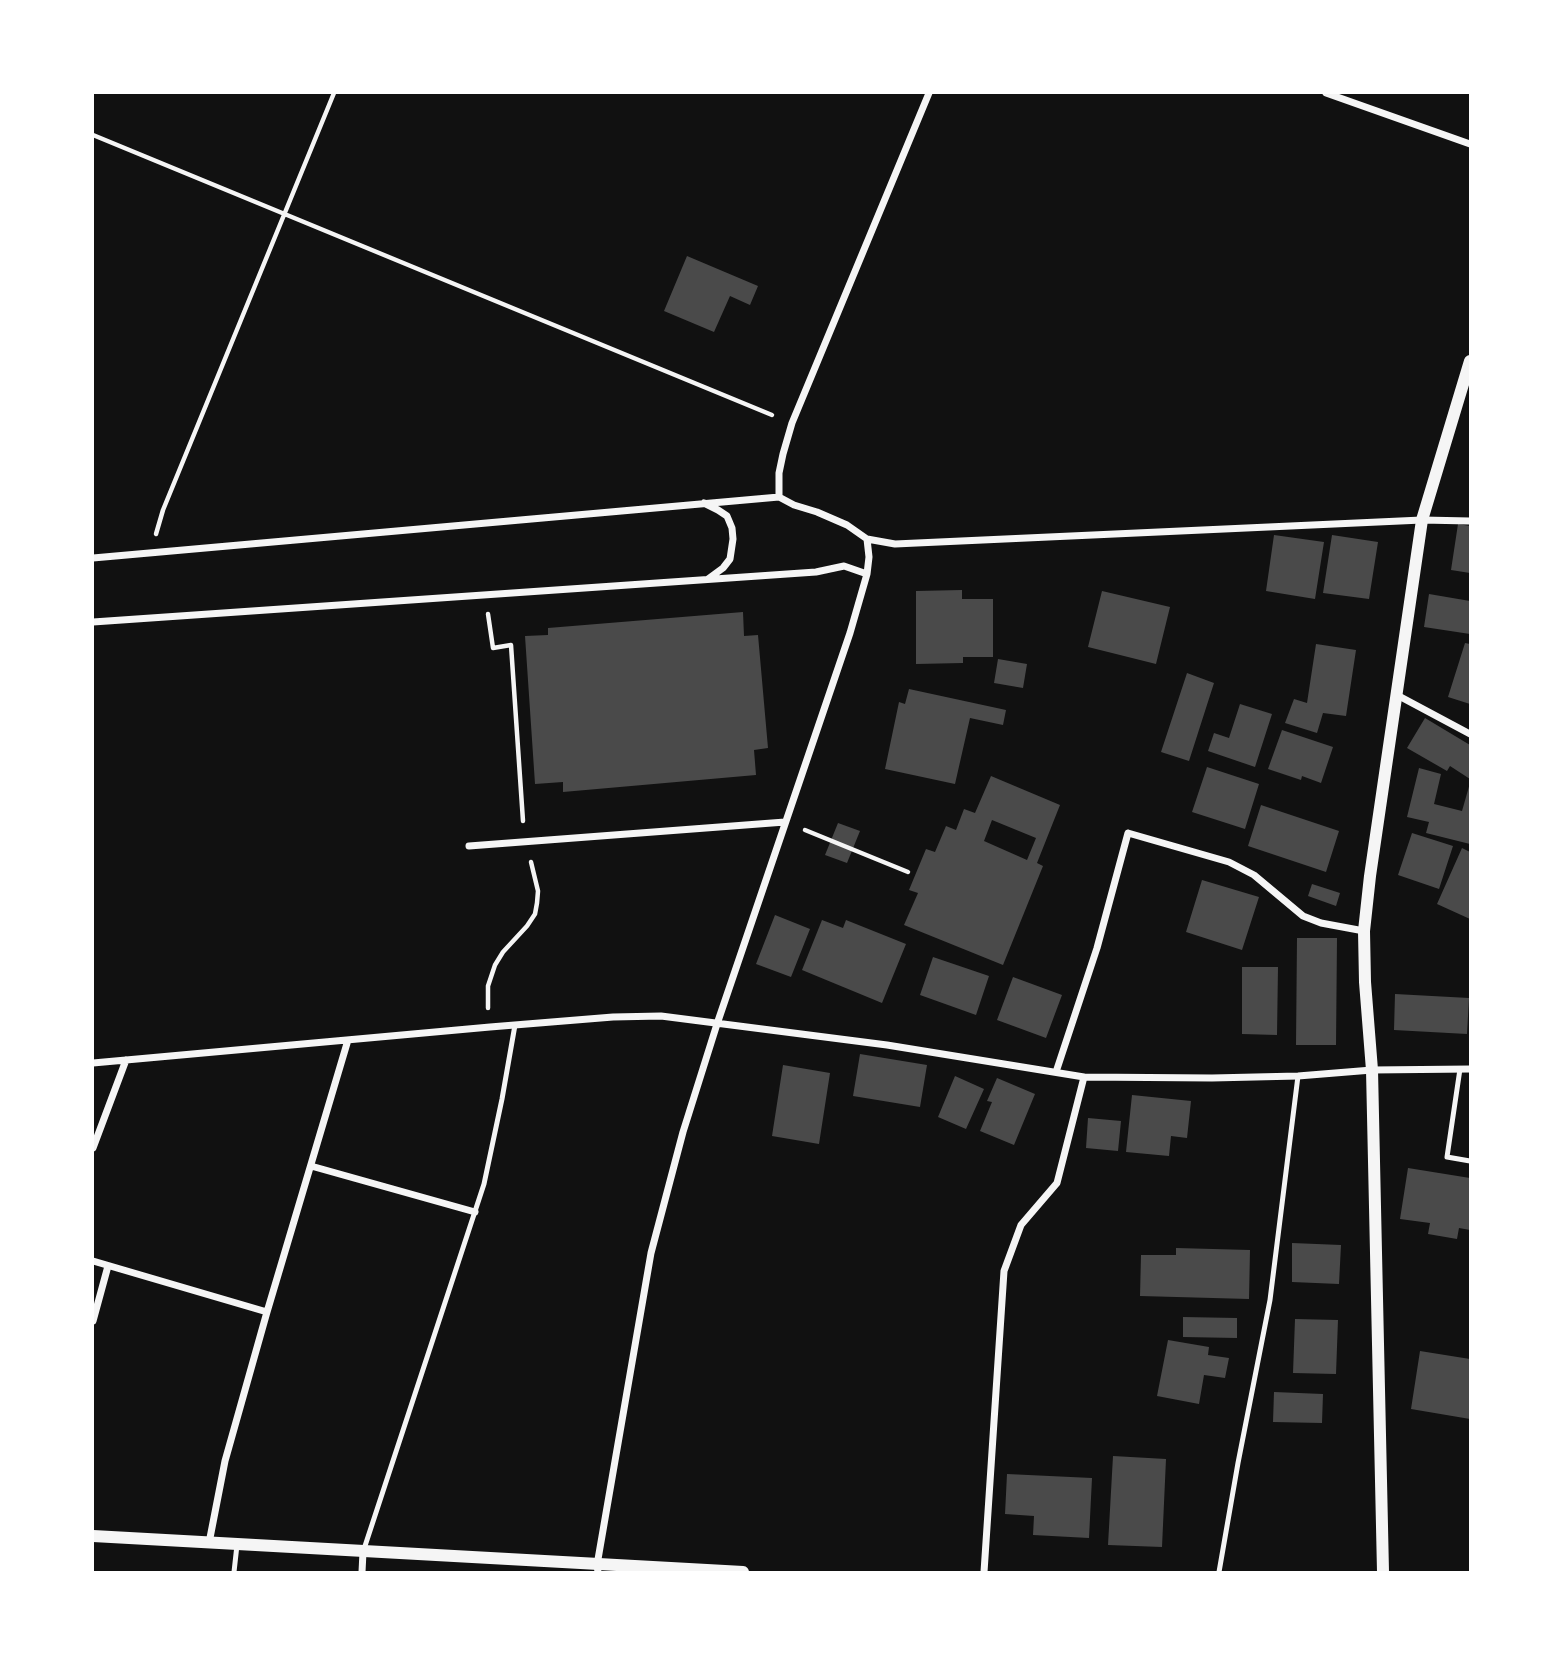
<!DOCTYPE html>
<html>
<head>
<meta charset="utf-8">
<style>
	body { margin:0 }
	#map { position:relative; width:1563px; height:1665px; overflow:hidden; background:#111; font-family:Karla,sans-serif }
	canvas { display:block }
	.frame { position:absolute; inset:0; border:94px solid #fff; pointer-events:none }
</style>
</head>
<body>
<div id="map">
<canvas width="1563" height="1665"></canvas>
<div class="frame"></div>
</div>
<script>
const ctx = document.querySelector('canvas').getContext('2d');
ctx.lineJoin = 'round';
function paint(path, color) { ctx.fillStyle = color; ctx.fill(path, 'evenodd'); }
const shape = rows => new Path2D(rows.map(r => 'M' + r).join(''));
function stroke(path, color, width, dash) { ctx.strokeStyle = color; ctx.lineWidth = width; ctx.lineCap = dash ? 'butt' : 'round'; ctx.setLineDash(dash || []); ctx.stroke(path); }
const building = shape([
	[687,256,758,286,750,305,730,296,714,332,664,311],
	[1458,524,1470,526,1470,573,1451,570],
	[1274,535,1324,542,1315,599,1266,591],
	[1332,535,1378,542,1369,599,1323,593],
	[962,590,962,599,993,599,993,657,963,657,963,663,916,664,916,591],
	[1102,591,1170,607,1156,664,1088,647],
	[1429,594,1470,601,1470,634,1424,627],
	[743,612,744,636,758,635,768,748,754,750,756,775,563,792,563,782,535,784,525,636,548,635,548,628],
	[1465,643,1470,644,1470,704,1448,697],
	[1316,644,1356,650,1346,716,1323,713,1317,733,1285,723,1294,699,1307,703],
	[998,659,1027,664,1023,688,994,683],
	[1187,673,1214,683,1189,761,1161,752],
	[909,689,1006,710,1003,725,970,718,955,784,885,769,899,702,905,704],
	[1240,704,1272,714,1255,767,1208,751,1214,733,1229,738],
	[1425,718,1470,745,1470,779,1450,766,1447,771,1407,748],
	[1282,730,1333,747,1321,783,1302,776,1301,780,1268,769],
	[1207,767,1259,784,1245,829,1192,812],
	[1419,768,1441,774,1434,804,1462,811,1470,783,1470,844,1426,833,1429,822,1407,817],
	[991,776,1060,805,1037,863,1043,866,1003,965,904,925,918,893,909,890,926,849,935,852,946,826,956,830,964,809,975,813],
	[992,820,1036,838,1027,860,984,841],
	[1261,805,1339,831,1326,872,1248,846],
	[838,823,860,831,847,863,825,855],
	[1412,833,1453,846,1439,889,1398,875],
	[1462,848,1470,852,1470,919,1437,904],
	[1202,880,1259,897,1242,950,1186,932],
	[1312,884,1340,893,1336,906,1308,896],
	[775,915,810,929,791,977,756,964],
	[822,920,843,928,846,920,906,944,882,1003,802,970],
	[1297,938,1337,938,1336,1045,1296,1045],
	[933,957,989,976,976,1015,920,995],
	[1242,967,1278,967,1277,1035,1242,1034],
	[1013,977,1062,995,1046,1038,997,1020],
	[1395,994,1469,998,1467,1034,1394,1030],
	[860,1054,927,1065,920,1107,853,1096],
	[783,1065,830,1073,819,1144,772,1136],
	[955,1076,984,1089,966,1129,938,1117],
	[997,1078,1035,1094,1014,1145,980,1131,992,1102,987,1101],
	[1132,1095,1191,1101,1187,1138,1171,1136,1169,1156,1126,1152],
	[1088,1118,1121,1121,1118,1151,1086,1148],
	[1408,1168,1470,1178,1470,1230,1459,1228,1457,1239,1428,1234,1430,1223,1400,1219],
	[1292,1243,1341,1245,1339,1284,1292,1282],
	[1176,1248,1250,1250,1249,1299,1140,1296,1141,1255,1176,1255],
	[1183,1317,1237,1318,1237,1338,1183,1337],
	[1295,1319,1338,1320,1336,1374,1293,1373],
	[1168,1340,1209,1347,1208,1355,1229,1358,1225,1378,1204,1375,1199,1404,1157,1396],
	[1420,1351,1470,1359,1470,1419,1411,1409],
	[1274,1392,1323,1394,1322,1423,1273,1422],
	[1113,1456,1166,1459,1162,1547,1108,1545],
	[1007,1474,1092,1478,1089,1538,1033,1535,1034,1516,1005,1514]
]);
const path = shape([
	[93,135,772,415],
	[156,534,163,510,334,93],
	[488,614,493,648,511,645,523,821],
	[805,830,908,872],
	[488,1008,488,986,495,965,503,952,527,926,535,914,537,903,538,891,531,862]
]);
const service = shape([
	[1460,1069,1447,1157,1470,1161],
	[364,1549,484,1184,502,1099,515,1025],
	[234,1572,237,1545],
	[1219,1572,1238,1463,1270,1300,1298,1076]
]);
const minor = shape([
	[929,93,792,423,783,454,779,473,779,497,794,505,817,512,847,525,867,539,895,544,1422,520,1470,521],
	[1326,93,1470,144],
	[704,503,718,510,727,516,732,528,733,539,730,559,723,568,708,579],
	[93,558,779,497],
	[93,622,816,572,844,566,867,574],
	[1397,695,1470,734],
	[469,846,785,822],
	[93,1063,490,1027,613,1017,661,1016,887,1045,1084,1077],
	[1056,1072,1097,948,1128,833,1229,862,1254,875,1303,916,1321,923,1364,931],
	[93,1148,126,1060],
	[311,1166,475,1212],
	[93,1261,267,1312],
	[93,1321,108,1266],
	[209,1543,225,1461,267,1312,348,1040],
	[362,1572,363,1552],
	[598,1572,597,1565,651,1253,683,1132,717,1024,850,633,867,574,869,557,867,539],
	[984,1572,1004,1271,1021,1225,1057,1183,1084,1077,1212,1078,1298,1076,1372,1070,1470,1069]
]);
const tertiary = shape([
	[93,1536,743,1572],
	[1383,1572,1372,1070,1365,982,1364,931,1370,876,1422,520,1470,361]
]);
paint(building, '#4a4a4a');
stroke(path, '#f5f5f5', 4.5);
stroke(service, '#f5f5f5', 5);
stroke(minor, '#f5f5f5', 7);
stroke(tertiary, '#f5f5f5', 12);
</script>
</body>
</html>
